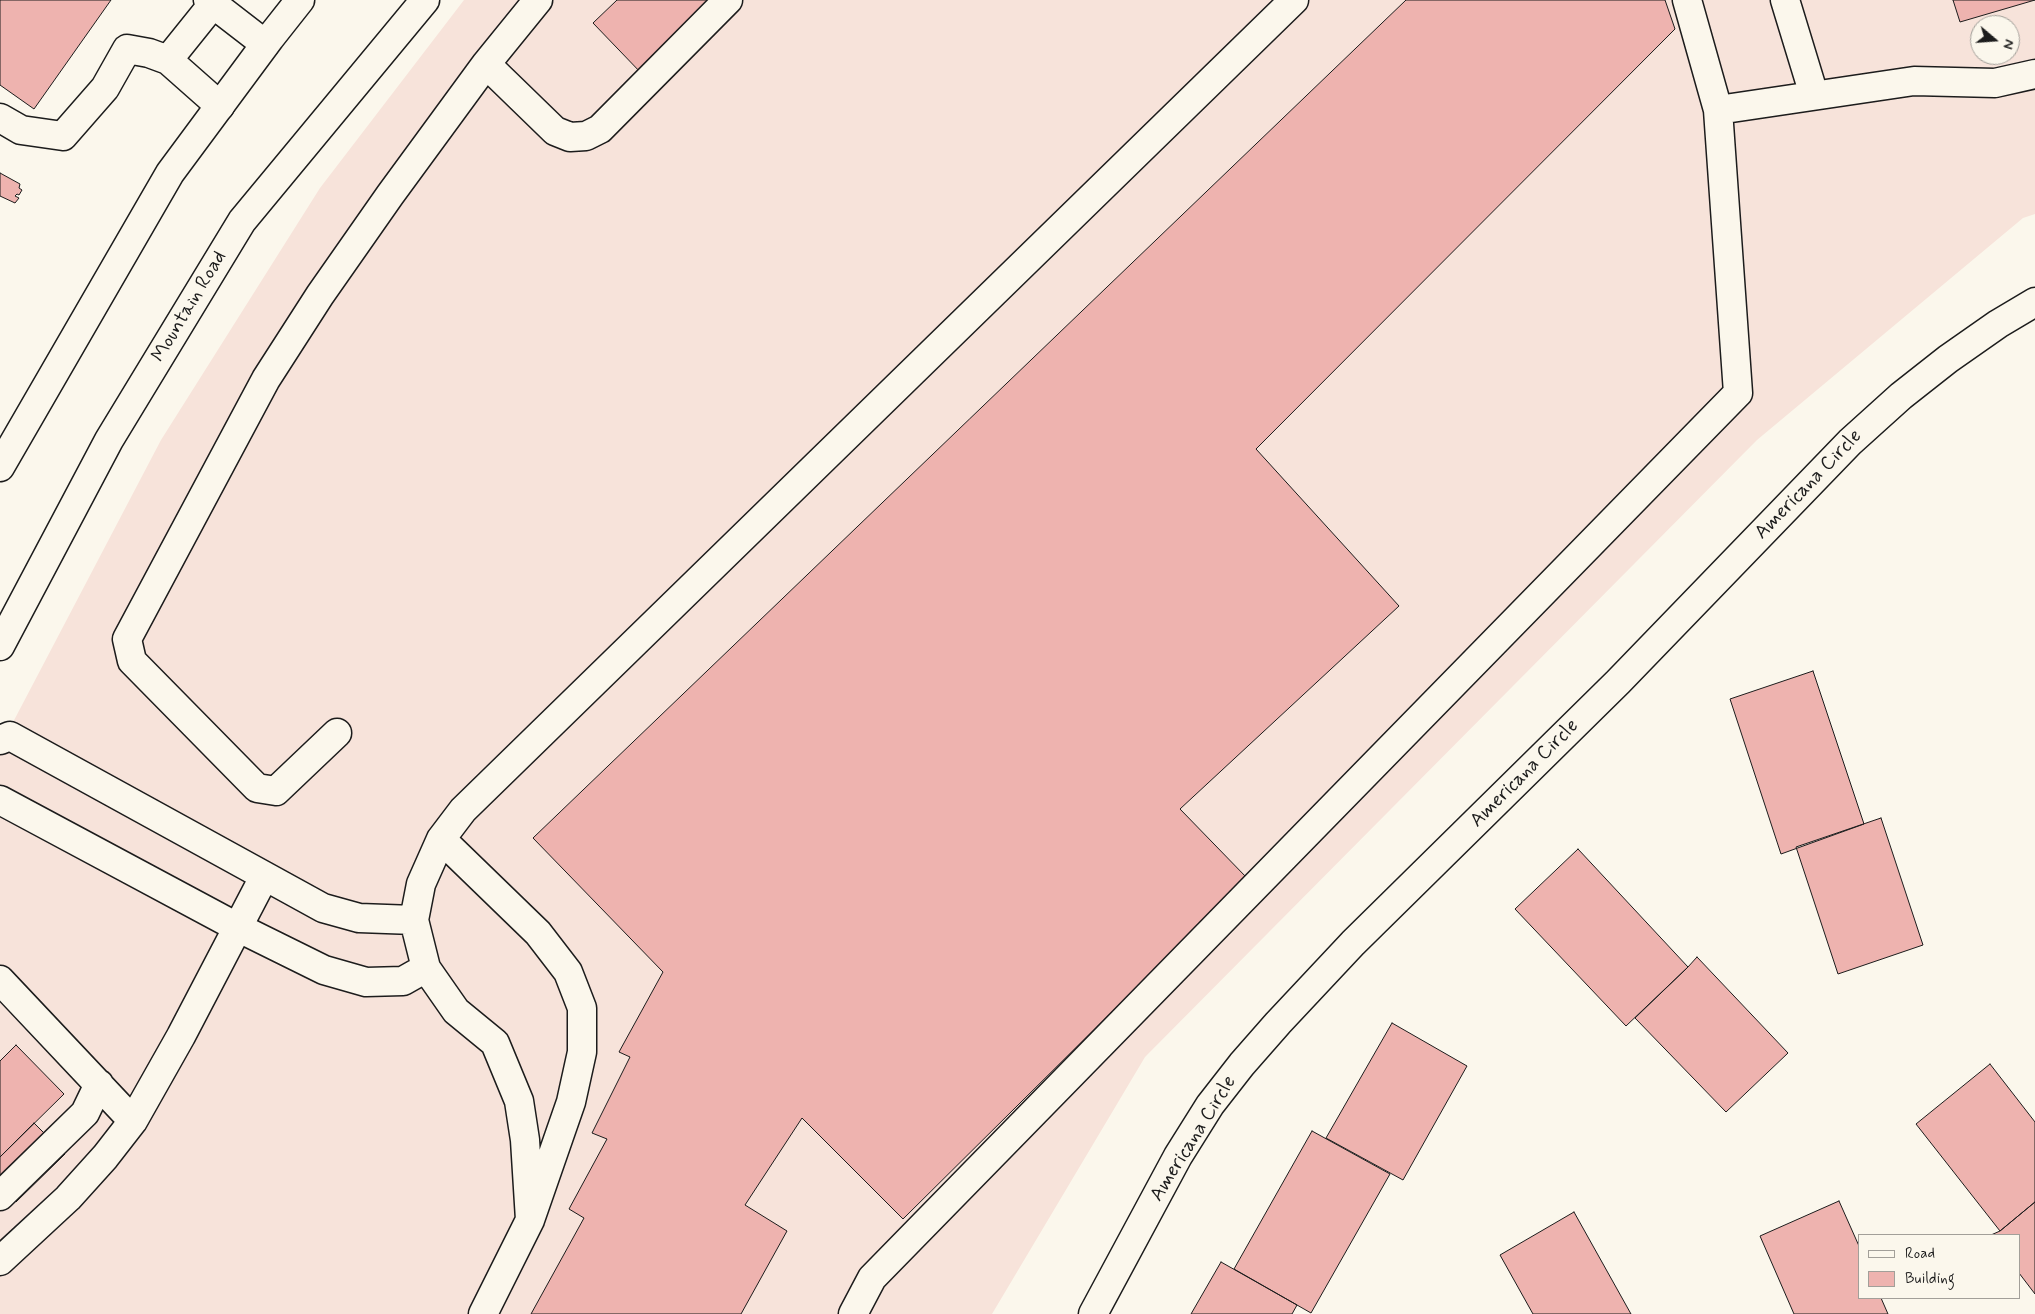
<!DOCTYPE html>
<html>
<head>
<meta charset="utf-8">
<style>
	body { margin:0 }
	#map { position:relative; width:2035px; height:1314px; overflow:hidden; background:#fbf7ec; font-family:Mynerve,sans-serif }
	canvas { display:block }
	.legend { position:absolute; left:1858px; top:1234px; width:162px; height:65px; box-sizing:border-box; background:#fbf7ec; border:1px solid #a29f99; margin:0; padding:6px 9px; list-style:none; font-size:15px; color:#1c1c1c }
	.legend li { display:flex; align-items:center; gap:10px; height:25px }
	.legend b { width:25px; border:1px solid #a29f99 }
	.north { position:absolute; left:1970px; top:15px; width:50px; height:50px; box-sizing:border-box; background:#fbf7ec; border:1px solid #a29f99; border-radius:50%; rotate:108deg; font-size:14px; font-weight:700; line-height:20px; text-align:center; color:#1c1c1c }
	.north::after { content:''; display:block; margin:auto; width:18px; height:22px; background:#1c1c1c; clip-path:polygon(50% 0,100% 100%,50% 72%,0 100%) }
</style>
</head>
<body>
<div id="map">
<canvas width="2035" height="1314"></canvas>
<ul class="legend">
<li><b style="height:6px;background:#fbf7ec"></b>Road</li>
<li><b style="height:14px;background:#eeb3af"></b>Building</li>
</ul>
<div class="north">N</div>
</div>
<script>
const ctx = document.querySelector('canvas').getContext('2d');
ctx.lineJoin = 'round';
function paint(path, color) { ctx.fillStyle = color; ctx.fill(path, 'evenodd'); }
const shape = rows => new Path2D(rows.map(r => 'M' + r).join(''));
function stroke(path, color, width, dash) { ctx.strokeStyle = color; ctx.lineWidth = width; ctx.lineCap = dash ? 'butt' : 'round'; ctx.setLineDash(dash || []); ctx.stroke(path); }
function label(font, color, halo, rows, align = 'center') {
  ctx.font = font + ' Mynerve,sans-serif'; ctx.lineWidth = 4; ctx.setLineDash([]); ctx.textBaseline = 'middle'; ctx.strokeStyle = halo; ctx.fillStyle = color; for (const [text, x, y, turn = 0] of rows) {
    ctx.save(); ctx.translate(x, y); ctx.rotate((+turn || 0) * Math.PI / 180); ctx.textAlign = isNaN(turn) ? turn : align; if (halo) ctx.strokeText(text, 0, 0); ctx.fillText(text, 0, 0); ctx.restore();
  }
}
const built = shape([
	[464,0,2035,0,2035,214,2023,218,1757,440,1145,1057,992,1314,0,1314,0,747,161,440,320,188],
	[1980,25,2010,25,2010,55,1980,55]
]);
const building = shape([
	[0,0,111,0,34,109,0,85,0,0],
	[617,0,719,0,643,75,593,23,617,0],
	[1406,0,1665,0,1675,29,1256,449,1399,606,1180,809,1247,878,903,1219,802,1118,745,1205,787,1231,741,1314,531,1314,584,1218,569,1209,607,1139,592,1133,630,1057,619,1052,663,972,533,838,1406,0],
	[1953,0,2035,0,1960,22,1953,0],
	[0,173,20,184,19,188,22,190,19,195,17,194,15,196,19,198,15,203,0,196,0,173],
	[1813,671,1864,824,1781,854,1730,699,1813,671],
	[1881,818,1923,945,1838,974,1796,847,1881,818],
	[1578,849,1688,967,1626,1026,1515,909,1578,849],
	[1697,957,1788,1053,1726,1112,1635,1018,1688,967,1697,957],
	[1392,1023,1467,1066,1403,1180,1326,1138,1392,1023],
	[16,1045,64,1094,0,1157,0,1061,16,1045],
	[1990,1064,2035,1122,2035,1202,2000,1231,1916,1124,1990,1064],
	[34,1123,65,1154,16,1202,0,1184,0,1157,34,1123],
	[1312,1131,1390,1174,1311,1313,1234,1269,1312,1131],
	[1839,1201,1859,1246,1859,1298,1881,1298,1888,1314,1794,1314,1760,1236,1839,1201],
	[2035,1202,2035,1294,2019,1273,2019,1235,1991,1235,2000,1231,2035,1202],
	[1574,1212,1631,1314,1533,1314,1500,1255,1574,1212],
	[1221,1262,1297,1305,1292,1314,1191,1314,1221,1262]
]);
const minor = shape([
	[208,0,265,44],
	[1687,0,1718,110,1914,81,1995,83,2035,74],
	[1785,0,1814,95],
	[213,4,168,60,220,106],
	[486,64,555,131,570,137,586,136,600,129,728,0],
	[0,118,21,130,63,136,105,88,127,49,149,53,168,60],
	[337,733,276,791,257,788,132,661,127,639,266,379,320,295,390,195,486,64,538,0],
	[0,740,10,736,323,908,359,918,414,920],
	[0,800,237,927,324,970,366,982,403,981,426,968],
	[441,839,538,933,568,972,582,1008,582,1052,571,1102,530,1220,483,1314],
	[0,980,133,1121],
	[0,1196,85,1113,99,1084],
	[530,1220,525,1140,519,1101,495,1043,456,1011,426,968,414,920,421,884,441,839,463,810,1294,0],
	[0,1261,68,1198,105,1157,133,1121,181,1036,264,877],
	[853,1314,872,1278,1738,393,1718,110],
	[1093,1314,1178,1156,1210,1105,1242,1064,1278,1023,1353,943,1618,682,1850,442,1901,396,1948,359,1998,324,2035,302]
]);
const major = shape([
	[0,467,170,173,270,38,300,0],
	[0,646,109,440,242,221,425,0]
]);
const streetNames = [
	["Mountain Road",190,307,-59],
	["Americana Circle",1809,485,-46],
	["Americana Circle",1525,774,-45],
	["Americana Circle",1194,1139,-58]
];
paint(built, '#f7e3da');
paint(building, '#eeb3af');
stroke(building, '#1c1c1c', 1);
stroke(minor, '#1c1c1c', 31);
stroke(major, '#1c1c1c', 31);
stroke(minor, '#fbf7ec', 28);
stroke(major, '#fbf7ec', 28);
label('20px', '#1c1c1c', '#fbf7ec', streetNames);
</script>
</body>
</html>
